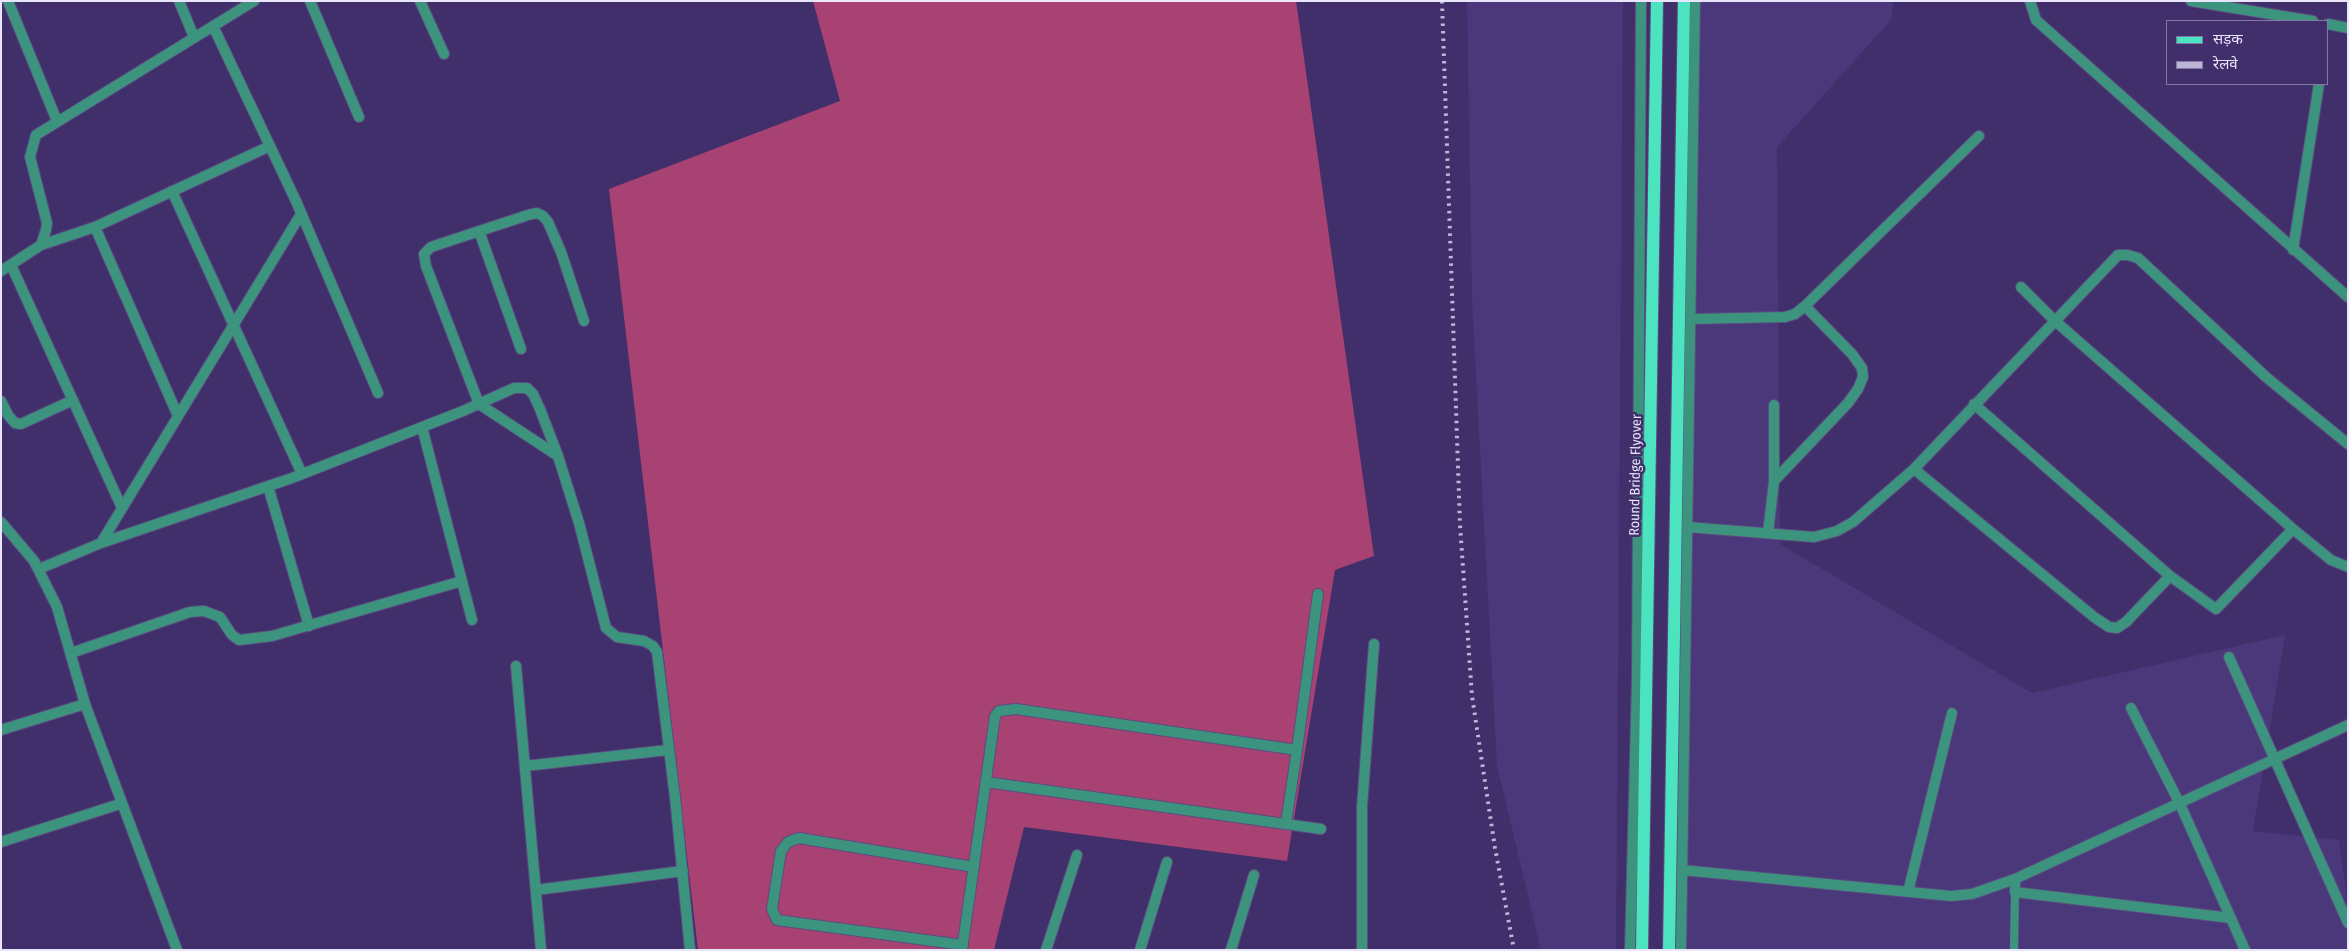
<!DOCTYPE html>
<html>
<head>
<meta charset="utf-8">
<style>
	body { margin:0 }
	#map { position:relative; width:2349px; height:951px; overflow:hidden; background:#402f6a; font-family:"Fira Sans Condensed","Noto Sans Devanagari",sans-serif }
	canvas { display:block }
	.frame { position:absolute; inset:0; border:2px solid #e9e5fb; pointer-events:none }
	.legend { position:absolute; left:2166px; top:20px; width:162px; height:65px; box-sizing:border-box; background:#402f6a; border:1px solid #8478a4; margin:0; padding:6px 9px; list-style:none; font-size:15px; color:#e9e5fb }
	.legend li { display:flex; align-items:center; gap:10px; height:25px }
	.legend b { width:25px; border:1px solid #8478a4 }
</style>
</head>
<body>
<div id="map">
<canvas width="2349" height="951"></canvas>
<div class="frame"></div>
<ul class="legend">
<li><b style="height:6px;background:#4ce4c0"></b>सड़क</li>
<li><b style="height:6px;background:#beb6d6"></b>रेलवे</li>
</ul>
</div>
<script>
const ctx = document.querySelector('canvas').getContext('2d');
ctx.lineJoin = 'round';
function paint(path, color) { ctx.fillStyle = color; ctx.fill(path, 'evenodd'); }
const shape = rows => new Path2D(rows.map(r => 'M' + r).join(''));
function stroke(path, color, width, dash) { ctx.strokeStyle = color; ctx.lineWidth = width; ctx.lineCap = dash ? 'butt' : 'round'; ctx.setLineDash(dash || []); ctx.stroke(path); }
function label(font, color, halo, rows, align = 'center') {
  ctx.font = font + ' "Fira Sans Condensed",sans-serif'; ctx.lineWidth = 5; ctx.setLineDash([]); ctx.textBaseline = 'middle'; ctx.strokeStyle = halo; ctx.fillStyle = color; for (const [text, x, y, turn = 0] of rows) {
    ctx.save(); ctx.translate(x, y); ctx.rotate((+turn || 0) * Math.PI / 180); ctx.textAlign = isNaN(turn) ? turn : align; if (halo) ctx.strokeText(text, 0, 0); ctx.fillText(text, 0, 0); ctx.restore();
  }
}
const built = shape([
	[1467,1,1623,1,1616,950,1541,950,1497,766,1472,301],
	[1698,1,1893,1,1891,20,1777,147,1780,544,2032,693,2285,635,2253,831,2339,840,2348,906,2348,950,1685,950]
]);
const forest = shape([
	[813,1,1296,1,1374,556,1335,570,1287,861,1024,827,994,950,698,950,609,189,840,101]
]);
const service = shape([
	[2014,950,2015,892]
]);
const minor = shape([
	[8,1,57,121],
	[179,1,194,37],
	[310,1,359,117],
	[420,1,444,54],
	[2030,1,2036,20,2348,297],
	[2191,1,2313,21],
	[2328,24,2348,28],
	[213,26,296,201,378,393],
	[172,191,302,474],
	[95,227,178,416],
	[479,231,521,349],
	[41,245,95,227,270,146],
	[2293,250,2319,84],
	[11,265,122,508],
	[1,271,41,245,46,230,47,223,30,157,36,135,254,1],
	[2021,287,2054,320,2293,529,2331,560,2348,567],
	[1691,319,1785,317,1795,314,1805,306],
	[1,401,8,415,15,423,21,424,73,400],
	[1974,404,2170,576,2216,609,2293,529],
	[1774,405,1774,481],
	[422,427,472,620],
	[558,456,479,404,426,266,424,254,431,247,528,215,537,213,543,216,548,222,561,252,584,321],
	[1914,469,2094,617,2109,627,2117,628,2126,622,2170,576],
	[268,486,309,626],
	[1687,527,1814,537,1837,531,1853,522,1914,469,2118,255,2128,255,2138,258,2266,377,2348,444],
	[1768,533,1774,481,1848,403,1858,389,1863,377,1862,368,1852,354,1805,306,1979,136],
	[101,543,301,214],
	[39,569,101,543,292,478,463,411,514,388,527,388,533,394,540,409,558,456,579,523,606,628,617,637,644,641,653,646,657,652,675,797,690,950],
	[71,653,190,612,204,611,220,617,232,635,239,640,272,636,462,581],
	[2229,657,2348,923],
	[516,666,541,950],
	[2131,708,2180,804,2245,950],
	[1,730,85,704],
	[525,766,668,750],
	[986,782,1321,829],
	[1286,823,1297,750],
	[1,842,120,804],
	[1682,870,1951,896,1972,894,2015,879,2348,725],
	[2015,879,2015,892,2231,918],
	[536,890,683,871],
	[1908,892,1952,713],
	[963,945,777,920,772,909,781,851,788,842,799,838,974,867],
	[962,950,995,716,999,711,1016,709,1297,750,1318,594],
	[1046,950,1077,855],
	[1140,950,1167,862],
	[1231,950,1254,875],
	[1362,950,1362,807,1374,644]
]);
const tertiary = shape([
	[1,522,34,561,57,607,85,704,177,950],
	[1630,950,1637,680,1641,1],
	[1681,950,1695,1]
]);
const primary = shape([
	[1642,950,1657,1],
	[1669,950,1684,1]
]);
const rail = shape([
	[1442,1,1460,525,1472,696,1495,848,1514,950]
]);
const streetNames = [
	["Round Bridge Flyover",1636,475,-89]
];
paint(built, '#4a387a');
paint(forest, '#a74272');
stroke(service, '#5b4c81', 9);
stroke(minor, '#5b4c81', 12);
stroke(tertiary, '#5b4c81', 12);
stroke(primary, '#5b4c81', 14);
stroke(service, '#3d947e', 8);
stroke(minor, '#3d947e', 10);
stroke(tertiary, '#3d947e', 10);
stroke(primary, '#4ce4c0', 12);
stroke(rail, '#beb6d6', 4, [2.5, 5]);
label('14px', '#e9e5fb', '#402f6a', streetNames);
</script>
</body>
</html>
